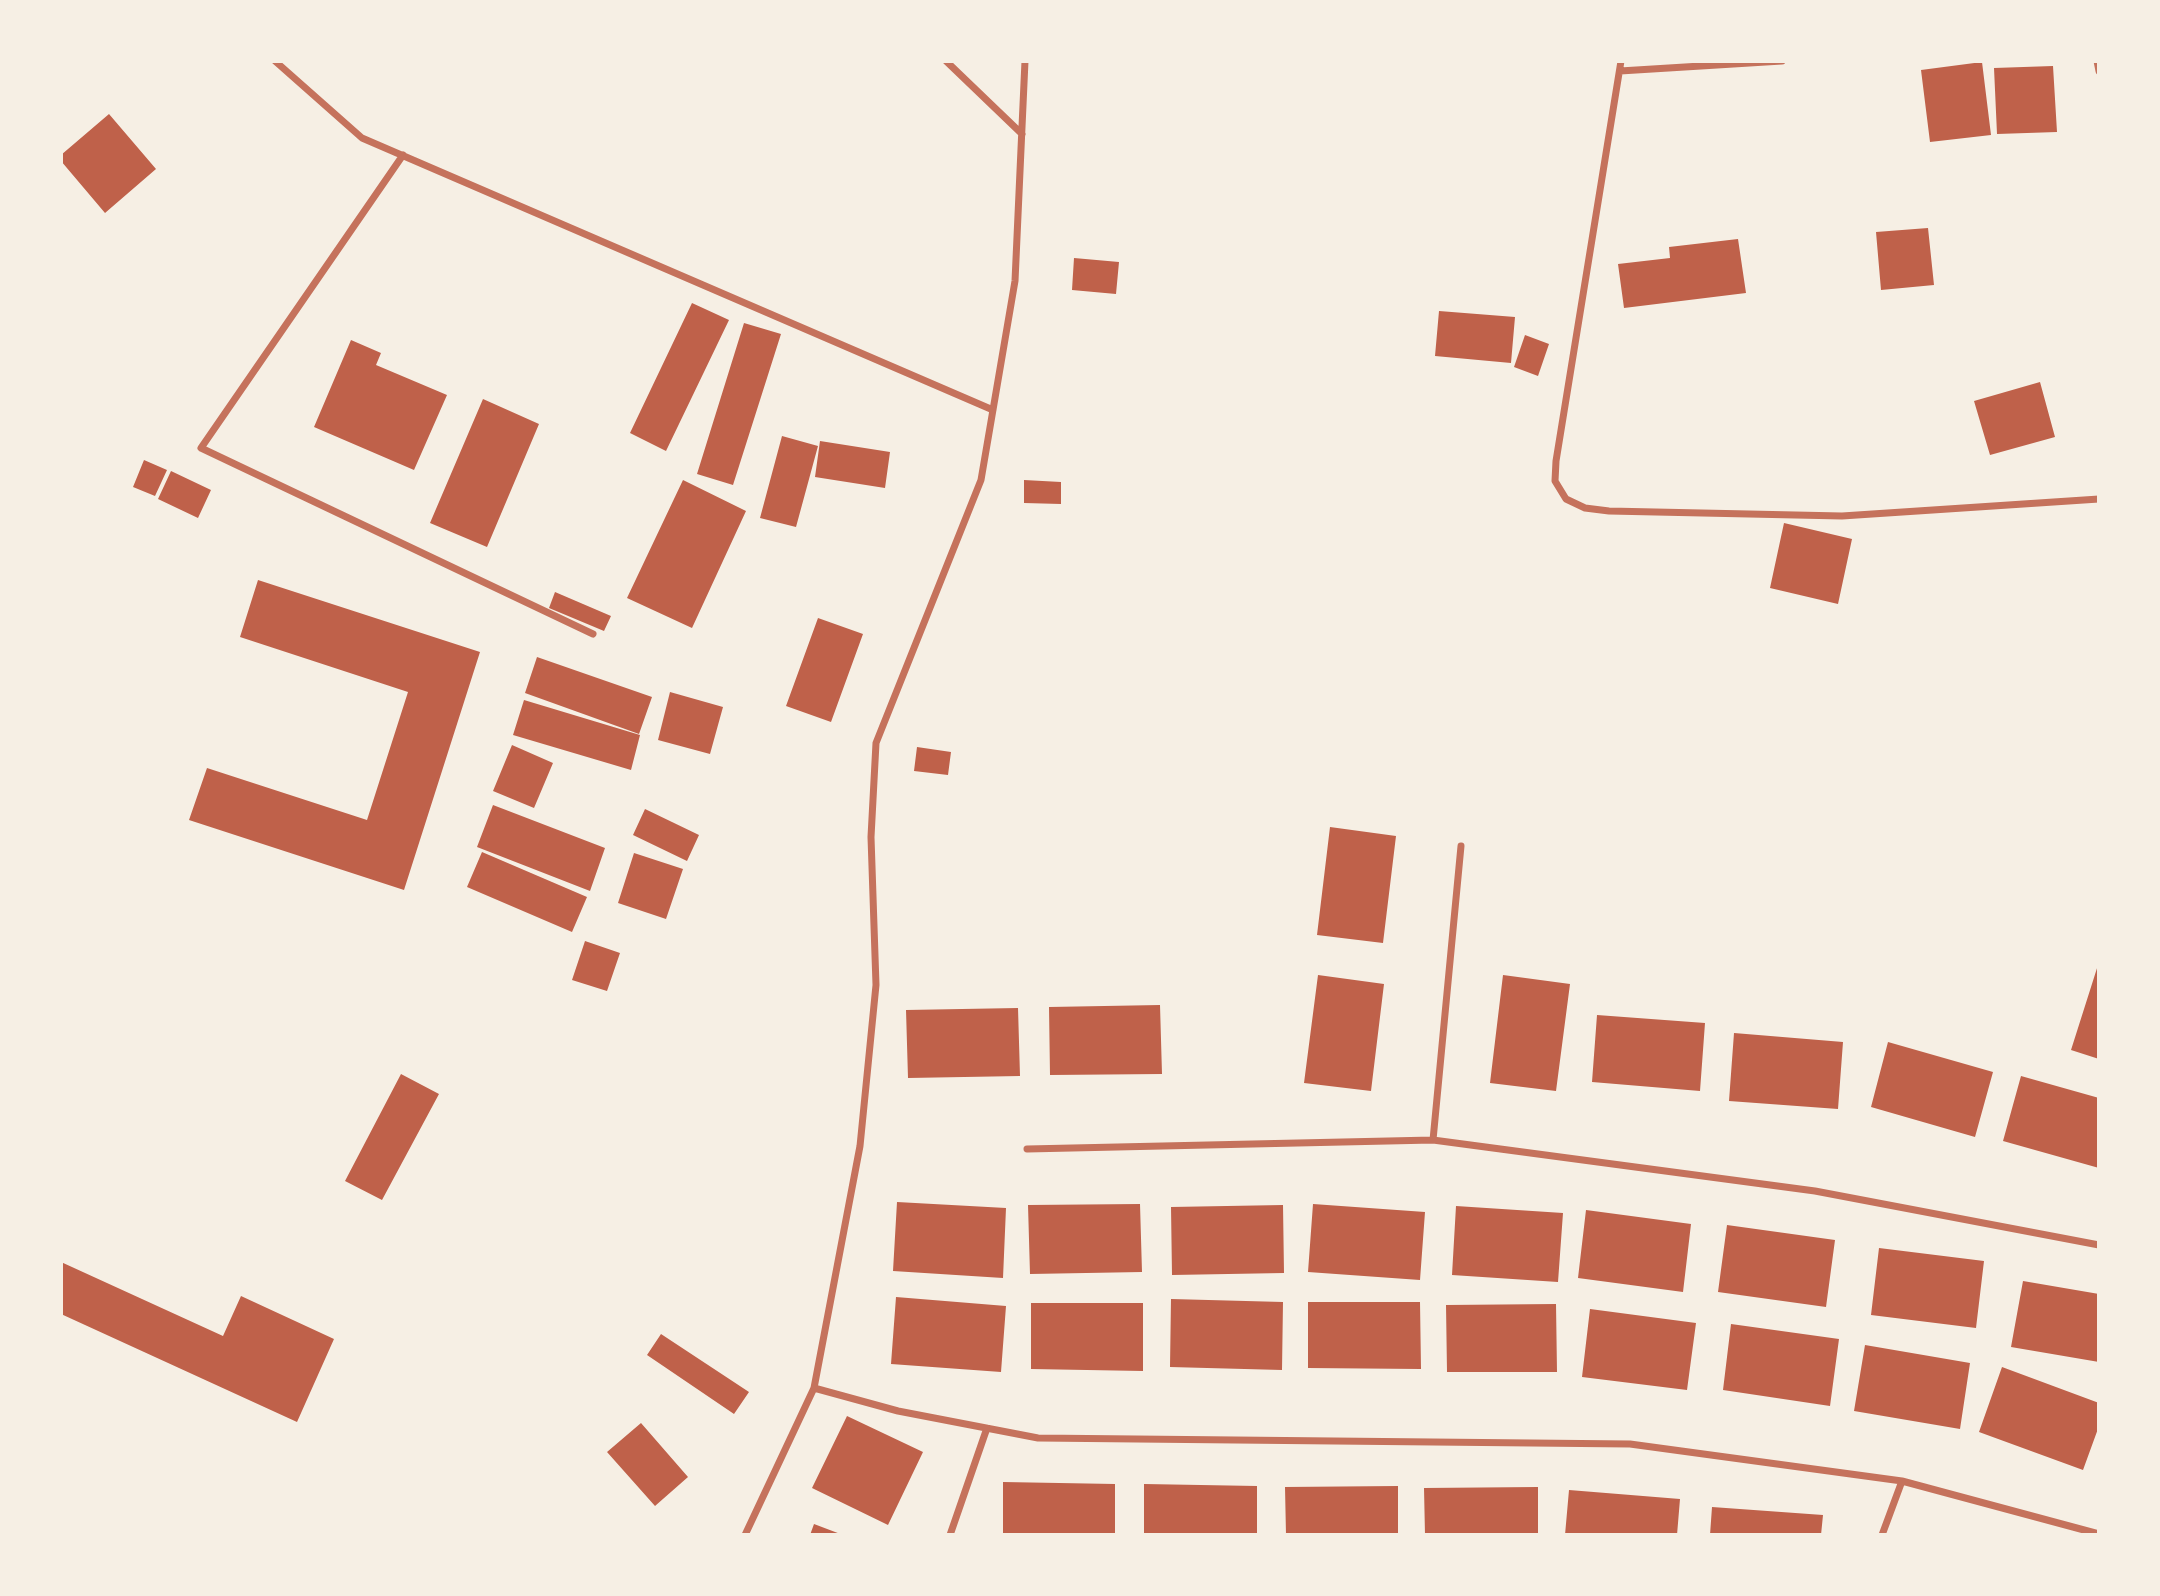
<!DOCTYPE html>
<html>
<head>
<meta charset="utf-8">
<style>
	body { margin:0 }
	#map { position:relative; width:2160px; height:1596px; overflow:hidden; background:#f6efe4; font-family:Helvetica,sans-serif }
	canvas { display:block }
	.frame { position:absolute; inset:0; border:63px solid #f6efe4; pointer-events:none }
</style>
</head>
<body>
<div id="map">
<canvas width="2160" height="1596"></canvas>
<div class="frame"></div>
</div>
<script>
const ctx = document.querySelector('canvas').getContext('2d');
ctx.lineJoin = 'round';
function paint(path, color) { ctx.fillStyle = color; ctx.fill(path, 'evenodd'); }
const shape = rows => new Path2D(rows.map(r => 'M' + r).join(''));
function stroke(path, color, width, dash) { ctx.strokeStyle = color; ctx.lineWidth = width; ctx.lineCap = dash ? 'butt' : 'round'; ctx.setLineDash(dash || []); ctx.stroke(path); }
const building = shape([
	[1982,62,1991,135,1930,142,1921,70],
	[2053,66,2057,132,1997,134,1994,68],
	[109,114,156,169,105,213,61,161,61,155],
	[1928,228,1934,285,1881,290,1876,232],
	[1738,239,1746,293,1624,308,1618,264,1670,258,1669,247],
	[1074,258,1119,262,1116,294,1072,290],
	[692,303,729,320,666,451,630,433],
	[1439,311,1515,317,1511,363,1435,356],
	[744,323,781,334,733,485,697,474],
	[1525,335,1549,344,1538,376,1514,367],
	[351,340,381,353,376,365,447,395,414,470,314,427],
	[2040,382,2055,437,1990,455,1974,401],
	[483,399,539,424,487,547,430,523],
	[782,436,818,446,796,527,760,518],
	[820,441,890,452,885,488,815,477],
	[144,460,167,470,155,496,133,487],
	[171,471,211,490,198,518,158,499],
	[683,480,746,511,692,628,627,598],
	[1024,480,1061,482,1061,504,1024,503],
	[1784,523,1852,539,1838,604,1770,588],
	[258,580,480,652,404,890,189,820,207,768,367,820,408,692,240,637],
	[555,592,611,616,604,631,549,608],
	[818,618,863,634,831,722,786,706],
	[537,657,652,697,639,734,525,693],
	[670,692,723,707,710,754,658,740],
	[524,700,640,735,631,770,513,735],
	[512,745,553,763,534,808,493,791],
	[917,747,951,752,948,775,914,771],
	[493,805,605,848,590,891,477,847],
	[645,809,699,835,687,861,633,835],
	[1330,827,1396,836,1383,943,1317,935],
	[482,852,587,897,572,932,467,887],
	[634,853,683,869,666,919,618,903],
	[585,941,620,953,607,991,572,980],
	[2098,965,2099,965,2099,1059,2071,1050],
	[1318,975,1384,984,1371,1091,1304,1083],
	[1503,975,1570,984,1556,1091,1490,1083],
	[1160,1005,1162,1074,1050,1075,1049,1007],
	[1018,1008,1020,1076,908,1078,906,1010],
	[1597,1015,1705,1023,1700,1091,1592,1082],
	[1734,1033,1843,1042,1838,1109,1729,1101],
	[1888,1042,1993,1072,1975,1137,1871,1107],
	[401,1074,439,1094,382,1200,345,1181],
	[2021,1076,2099,1098,2099,1168,2003,1141],
	[897,1202,1006,1208,1003,1278,893,1271],
	[1140,1204,1142,1272,1030,1274,1028,1205],
	[1313,1204,1425,1212,1420,1280,1308,1272],
	[1283,1205,1284,1273,1172,1275,1171,1207],
	[1456,1206,1563,1213,1558,1282,1452,1275],
	[1586,1210,1691,1224,1683,1292,1578,1278],
	[1727,1225,1835,1240,1826,1307,1718,1292],
	[1879,1248,1984,1261,1976,1328,1871,1315],
	[61,1262,223,1336,241,1296,334,1339,297,1422,61,1314],
	[2023,1281,2099,1294,2099,1362,2011,1347],
	[896,1297,1006,1306,1001,1372,891,1364],
	[1171,1299,1283,1302,1282,1370,1170,1367],
	[1308,1302,1420,1302,1421,1369,1308,1368],
	[1031,1303,1143,1303,1143,1371,1031,1369],
	[1556,1304,1557,1372,1447,1372,1446,1305],
	[1590,1309,1696,1323,1687,1390,1582,1377],
	[1731,1324,1839,1339,1830,1406,1723,1390],
	[661,1334,749,1392,734,1414,647,1355],
	[1865,1345,1970,1363,1960,1429,1854,1411],
	[2002,1367,2099,1403,2099,1426,2083,1470,1979,1432],
	[847,1416,923,1452,888,1525,812,1488],
	[641,1423,688,1477,655,1506,607,1452],
	[1003,1482,1115,1484,1115,1535,1003,1535],
	[1144,1484,1257,1486,1257,1535,1144,1535],
	[1398,1486,1398,1535,1286,1535,1285,1487],
	[1538,1487,1538,1535,1425,1535,1424,1488],
	[1569,1490,1680,1499,1677,1535,1565,1535],
	[1712,1507,1823,1515,1821,1535,1710,1535],
	[814,1524,843,1535,810,1535]
]);
const minor = shape([
	[275,61,362,138,993,410],
	[946,61,1022,134],
	[1621,61,1556,461,1555,481,1566,499,1585,508,1609,511,1842,516,2099,499],
	[2097,61,2099,71],
	[1620,71,1782,61],
	[403,155,201,448,593,634],
	[1433,1140,1461,846],
	[1027,1149,1433,1140,1815,1191,2099,1245],
	[814,1388,898,1411,1038,1438,1630,1444,1902,1481,2099,1534],
	[745,1535,814,1388,860,1146,876,985,871,837,876,743,981,480,1015,281,1025,61],
	[950,1535,987,1428],
	[1882,1535,1902,1481]
]);
paint(building, '#bf614a');
stroke(minor, '#c5725c', 7);
</script>
</body>
</html>
